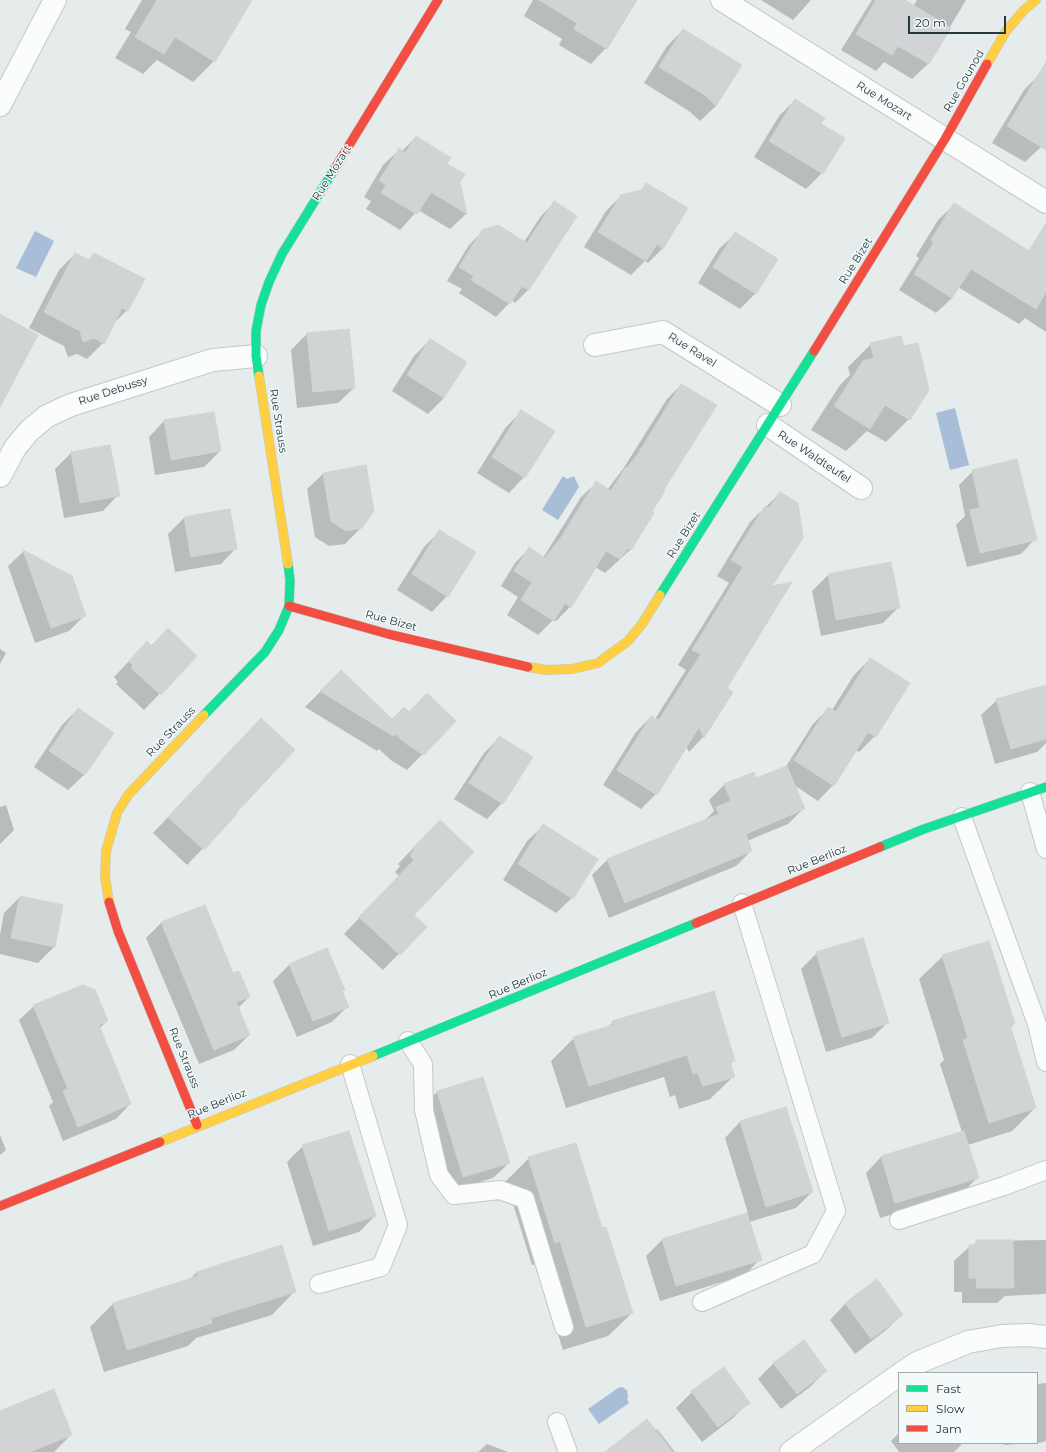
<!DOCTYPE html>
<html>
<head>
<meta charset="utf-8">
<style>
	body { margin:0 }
	#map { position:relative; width:1046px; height:1452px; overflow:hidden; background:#e6ebeb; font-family:Montserrat,sans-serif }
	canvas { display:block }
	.legend { position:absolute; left:898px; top:1372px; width:140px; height:72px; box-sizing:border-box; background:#f4f9f9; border:1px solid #a1acae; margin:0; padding:5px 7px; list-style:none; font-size:12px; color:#24393e }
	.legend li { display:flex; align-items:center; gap:8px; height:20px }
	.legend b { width:20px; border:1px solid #a1acae }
	.scale { position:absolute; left:908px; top:16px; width:98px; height:18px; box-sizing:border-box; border:2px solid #24393e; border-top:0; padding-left:5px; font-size:12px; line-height:14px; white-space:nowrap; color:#24393e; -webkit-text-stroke:3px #f4f9f9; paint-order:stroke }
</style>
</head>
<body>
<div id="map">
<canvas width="1046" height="1452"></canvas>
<ul class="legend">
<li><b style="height:5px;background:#16e098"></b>Fast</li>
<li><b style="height:5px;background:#ffcf43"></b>Slow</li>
<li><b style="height:5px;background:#f24e42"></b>Jam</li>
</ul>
<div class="scale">20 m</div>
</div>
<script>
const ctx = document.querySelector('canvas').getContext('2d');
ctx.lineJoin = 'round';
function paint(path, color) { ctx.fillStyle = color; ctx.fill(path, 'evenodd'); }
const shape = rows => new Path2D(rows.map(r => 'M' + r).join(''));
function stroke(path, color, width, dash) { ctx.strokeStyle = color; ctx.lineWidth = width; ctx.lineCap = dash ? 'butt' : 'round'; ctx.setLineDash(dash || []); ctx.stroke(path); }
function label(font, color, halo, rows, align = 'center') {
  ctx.font = font + ' Montserrat,sans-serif'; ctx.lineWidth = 3; ctx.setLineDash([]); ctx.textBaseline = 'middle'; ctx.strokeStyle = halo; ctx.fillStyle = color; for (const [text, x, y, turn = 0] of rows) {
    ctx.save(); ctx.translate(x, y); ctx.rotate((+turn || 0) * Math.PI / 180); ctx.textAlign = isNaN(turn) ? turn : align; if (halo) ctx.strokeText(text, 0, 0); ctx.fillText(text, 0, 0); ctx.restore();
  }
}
const water = shape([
	[35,231,54,241,36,277,16,268],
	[955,408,969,465,950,470,936,413],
	[563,476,567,479,574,476,579,487,558,520,542,510],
	[622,1387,627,1390,628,1396,627,1399,629,1403,599,1424,588,1409,618,1388]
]);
const shadow = shape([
	[142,0,232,0,246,8,214,61,193,82,157,60,143,74,115,58,131,32,125,29],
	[533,0,608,0,606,48,591,64,559,45,562,39,524,16],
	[761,0,811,0,793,20],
	[872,0,903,0,913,6,917,0,966,0,928,64,912,79,884,62,876,71,841,50],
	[683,30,740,66,716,106,700,121,689,111,644,83,667,46],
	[1040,74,1046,78,1046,138,1041,147,1025,162,992,143,1024,90],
	[795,100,820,124,822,173,806,189,754,157,779,116],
	[416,137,446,164,459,182,466,214,450,229,418,210,400,230,366,209,371,201,364,197,383,165,399,150,402,151],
	[647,184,663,248,648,263,645,261,631,275,584,247,606,211,621,196,640,192],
	[554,203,528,290,515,303,512,300,496,317,459,293,462,289,447,281,469,245,483,231,524,242,541,216],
	[954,205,1028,251,1032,247,1046,256,1046,332,1025,318,1019,324,958,287,952,298,936,313,899,290,919,258,916,256,938,220],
	[735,234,756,293,740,309,698,283,719,249],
	[75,254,88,261,94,254,127,310,112,325,103,343,87,359,77,354,68,357,64,346,29,328,59,270],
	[348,330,354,388,338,403,297,408,291,350,307,334],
	[430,340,444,398,428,414,392,391,414,356],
	[871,344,909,419,886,442,867,431,846,451,811,430,840,385,850,375,848,367],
	[681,385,661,492,651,512,652,513,630,550,605,573,595,567,570,607,556,621,553,620,538,635,507,615,518,597,501,586,515,563,529,549,543,558,581,497,596,483,607,490,623,469,667,399],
	[521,412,524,477,509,493,477,473,506,427],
	[164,421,220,451,204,467,155,475,149,437],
	[110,446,118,495,103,511,64,518,55,469,71,453],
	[365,466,361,528,345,544,329,546,315,537,307,489,323,474],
	[973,471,1035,539,1021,554,967,567,956,525,965,516,959,485],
	[780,493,770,587,725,688,732,692,703,737,689,752,686,746,656,794,641,809,603,785,636,732,651,717,655,719,686,670,678,665,729,583,717,576,750,522],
	[229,510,236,548,221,564,175,572,168,534,184,518],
	[440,531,447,596,432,612,397,590,424,547],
	[24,551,85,615,69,631,35,643,8,566],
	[828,575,899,607,883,623,821,636,812,591],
	[168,630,196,656,144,710,116,684,118,682,114,677,132,658,151,646],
	[0,649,6,653,0,664],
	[870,659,875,736,859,752,856,750,833,785,818,801,794,785,803,809,788,824,747,841,751,851,736,866,609,918,592,875,607,860,704,821,714,811,709,800,724,785,756,779,785,768,813,724,829,708,832,710,854,675],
	[341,671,392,721,409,713,455,721,407,770,392,761,379,749,377,751,305,707],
	[997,700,1046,713,1046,743,1037,752,995,764,981,715],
	[78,709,113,733,84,775,68,790,34,767,62,725],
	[245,735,234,813,236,814,187,865,153,833],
	[499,738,502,803,487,819,454,799,484,753],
	[6,805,14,830,0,844,0,807],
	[543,826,572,898,556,913,503,880,527,841],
	[424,837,412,915,425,927,383,970,344,934,399,876,395,872,400,866,398,864],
	[20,897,62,905,54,947,38,963,0,954,0,935,4,913],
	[204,906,232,974,249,997,238,1008,249,1035,234,1050,199,1064,146,938,161,923],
	[327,949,343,990,342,992,348,1006,332,1022,297,1037,273,981,289,965],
	[817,953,888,1022,872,1038,826,1052,801,969],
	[943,956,1014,1024,1010,1028,1035,1108,1012,1131,968,1145,978,1177,962,1193,880,1218,866,1173,881,1157,962,1132,940,1064,944,1060,919,979],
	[34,1006,107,1021,99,1029,130,1104,116,1119,63,1141,49,1106,53,1102,19,1020],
	[613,1022,734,1060,730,1065,734,1076,710,1099,679,1109,675,1095,670,1097,664,1077,566,1108,551,1061,574,1038,607,1028],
	[483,1078,509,1163,493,1178,448,1192,421,1108,437,1092],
	[786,1108,812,1192,796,1208,749,1222,760,1259,745,1275,660,1301,646,1256,662,1240,748,1213,725,1138,740,1122],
	[0,1135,6,1150,0,1155],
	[303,1146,375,1216,359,1232,313,1246,287,1162],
	[529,1158,601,1230,632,1313,608,1336,563,1350,536,1264,532,1265,506,1181],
	[1046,1240,1046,1294,1005,1296,997,1303,962,1303,962,1292,954,1292,954,1261,970,1246,973,1246,977,1241],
	[197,1272,295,1291,272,1315,196,1338,188,1346,104,1372,90,1327,113,1304,189,1280],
	[877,1281,902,1315,886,1330,855,1354,830,1320,845,1304],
	[774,1363,826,1371,810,1387,781,1409,758,1379],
	[1046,1383,1046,1440,1044,1442,1037,1443,1037,1384],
	[692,1392,749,1402,733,1418,702,1442,676,1408],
	[0,1412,71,1435,54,1452,0,1452],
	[657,1429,675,1452,607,1452,655,1431],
	[899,1433,899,1443,963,1443,954,1452,899,1452,891,1441],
	[1004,1443,1030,1443,1004,1445],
	[487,1444,508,1452,478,1452]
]);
const building = shape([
	[157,0,252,0,215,62,175,37,164,54,135,37,157,0],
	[539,0,637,0,607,49,574,29,577,23,539,0],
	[876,0,905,0,951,28,929,64,898,46,892,55,856,34,876,0],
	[683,29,742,65,716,106,705,95,659,67,683,29],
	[1046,62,1046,150,1007,126,1046,62],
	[795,99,825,118,821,124,845,138,823,174,769,141,795,99],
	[416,136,451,158,447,164,465,174,460,182,467,214,431,192,417,214,381,193,386,185,379,180,386,170,399,148,405,153,416,136],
	[646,183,688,208,663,249,657,244,646,261,598,232,621,195,642,190,646,183],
	[554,201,577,216,529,290,522,286,510,304,471,280,474,276,459,267,482,230,498,225,527,243,554,201],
	[954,203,1029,251,1046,223,1046,292,1036,309,971,269,952,298,914,274,934,242,931,240,954,203],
	[735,232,778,259,756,294,713,267,735,232],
	[75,253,89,260,94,253,145,279,128,311,122,308,104,344,94,338,83,342,80,331,44,312,75,253],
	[0,314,38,335,0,407,0,314],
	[349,329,355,388,313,392,307,333,349,329],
	[901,336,904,346,918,343,929,390,910,420,885,405,870,429,834,406,863,361,874,358,870,343,901,336],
	[430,339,467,362,444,398,407,375,430,339],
	[681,384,717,405,663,491,665,491,652,511,654,513,631,550,628,548,620,559,606,551,571,608,565,603,554,621,521,600,532,582,514,571,529,547,545,558,560,539,596,481,611,491,626,467,627,468,638,454,681,384],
	[521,410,555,431,525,478,492,457,521,410],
	[214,412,221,451,171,460,164,420,214,412],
	[110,445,120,496,80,503,71,452,110,445],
	[1017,459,1037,540,980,553,970,510,980,508,972,470,1017,459],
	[366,465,374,511,362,528,346,531,331,521,323,473,366,465],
	[780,492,798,503,803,538,772,586,792,582,727,688,733,692,704,738,699,727,657,795,617,770,651,716,659,720,701,654,692,650,743,567,731,560,765,506,769,508,780,492],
	[230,509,237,549,191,557,184,517,230,509],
	[439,530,476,552,448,597,412,574,439,530],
	[23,550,72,576,86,616,51,628,23,550],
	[891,562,900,608,836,620,828,574,891,562],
	[168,628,197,656,161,695,131,668,133,665,129,661,147,641,152,646,168,628],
	[870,658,910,683,876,737,868,732,834,786,794,760,828,707,836,712,870,658],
	[341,670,392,719,404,707,409,712,427,693,456,721,424,755,408,745,395,734,393,736,320,691,341,670],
	[1046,685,1046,739,1011,749,996,699,1046,685],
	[78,708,114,733,85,775,49,751,78,708],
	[261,718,295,750,236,813,237,814,204,850,168,817,261,718],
	[499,736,533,757,503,804,469,783,499,736],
	[787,766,805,809,746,834,752,851,625,903,607,859,719,814,716,807,731,801,724,784,754,772,756,778,787,766],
	[440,820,474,852,414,915,427,927,400,955,359,917,414,860,410,855,415,849,413,848,440,820],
	[543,824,598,859,573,899,518,864,543,824],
	[20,896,63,905,55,947,11,938,20,896],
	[205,905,233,973,239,971,250,997,236,1002,250,1035,214,1050,161,922,205,905],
	[863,938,889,1023,842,1037,816,952,863,938],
	[989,941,1015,1024,1010,1025,1036,1108,989,1123,963,1040,968,1038,942,955,989,941],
	[327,948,345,990,342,991,349,1007,313,1021,289,964,327,948],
	[83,985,95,990,108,1021,99,1025,131,1104,78,1127,63,1091,68,1089,33,1005,83,985],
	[714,991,735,1061,730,1062,735,1077,703,1086,698,1073,693,1074,687,1055,589,1086,573,1037,613,1025,612,1021,714,991],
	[483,1077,510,1163,463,1177,437,1091,483,1077],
	[786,1107,813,1192,766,1207,740,1121,786,1107],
	[349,1131,376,1216,329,1231,302,1145,349,1131],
	[964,1131,979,1178,895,1203,881,1156,964,1131],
	[576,1143,602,1228,606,1227,633,1313,586,1327,560,1241,555,1243,528,1157,576,1143],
	[747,1213,762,1260,676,1286,662,1239,747,1213],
	[976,1240,1013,1240,1014,1288,977,1288,976,1278,969,1278,969,1245,976,1245,976,1240],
	[282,1245,296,1292,211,1318,212,1323,127,1350,113,1303,198,1276,196,1272,282,1245],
	[877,1279,903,1315,871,1339,845,1303,877,1279],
	[804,1340,827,1371,797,1394,773,1363,804,1340],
	[724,1367,750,1403,718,1427,691,1391,724,1367],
	[54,1389,72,1435,30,1452,0,1452,0,1411,54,1389],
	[647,1419,673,1452,605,1452,647,1419]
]);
const lane = shape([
	[1030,792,1046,849],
	[962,817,1037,1024,1046,1062],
	[408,1041,423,1064,424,1110,439,1175,454,1195,500,1190,525,1199,564,1327],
	[899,1220,1004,1186,1046,1170],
	[319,1284,381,1267,398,1225,350,1064],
	[702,1302,813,1254,836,1211,742,903],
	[557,1422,568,1452]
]);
const street = shape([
	[722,0,1046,202],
	[0,105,55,0],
	[595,345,663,332,780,405],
	[768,425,861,488],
	[0,476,15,448,29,431,47,416,71,405,213,360,256,356],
	[902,1373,917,1363,968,1342,1002,1336,1028,1335,1046,1337],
	[791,1452,899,1375]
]);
const fast = shape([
	[259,376,256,356,256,331,261,305,269,282,282,254,337,165],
	[660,595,814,351],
	[204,715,265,652,279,630,289,606,290,580,288,564],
	[880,847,924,829,1046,787],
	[373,1056,696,923]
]);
const slow = shape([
	[987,64,1006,31,1024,10,1036,0],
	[259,376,288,564],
	[528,667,547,670,572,669,598,663,628,641,642,624,660,595],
	[109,902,105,877,106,851,117,813,128,795,204,715],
	[160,1142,373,1056]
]);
const jam = shape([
	[337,165,438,0],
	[814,351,945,139,987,64],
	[289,606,388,634,528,667],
	[109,902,118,931,197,1125],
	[696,923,880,847],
	[0,1206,160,1142]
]);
const streetNames = [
	["Rue Gounod",964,81,-60],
	["Rue Mozart",884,101,32],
	["Rue Mozart",332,173,-58],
	["Rue Bizet",856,261,-58],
	["Rue Ravel",692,350,32],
	["Rue Debussy",113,391,-18],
	["Rue Strauss",278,421,81],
	["Rue Waldteufel",814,457,34],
	["Rue Bizet",684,535,-58],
	["Rue Bizet",391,621,15],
	["Rue Strauss",171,732,-46],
	["Rue Berlioz",817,860,-22],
	["Rue Berlioz",518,984,-23],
	["Rue Strauss",184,1058,68],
	["Rue Berlioz",217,1104,-22]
];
paint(water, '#a8bdd7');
paint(shadow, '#0003');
paint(building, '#d0d4d4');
stroke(building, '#ced4d4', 1);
stroke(lane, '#c3c8c8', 20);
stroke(street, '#c3c8c8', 24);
stroke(fast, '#c1c8c8', 10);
stroke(slow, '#c1c8c8', 10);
stroke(jam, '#c1c8c8', 10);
stroke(lane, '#fbfcfc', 18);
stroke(street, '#fbfcfc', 22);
stroke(fast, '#16e098', 9);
stroke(slow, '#ffcf43', 9);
stroke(jam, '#f24e42', 9);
label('11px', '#24393e', '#f4f9f9', streetNames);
</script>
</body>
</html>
